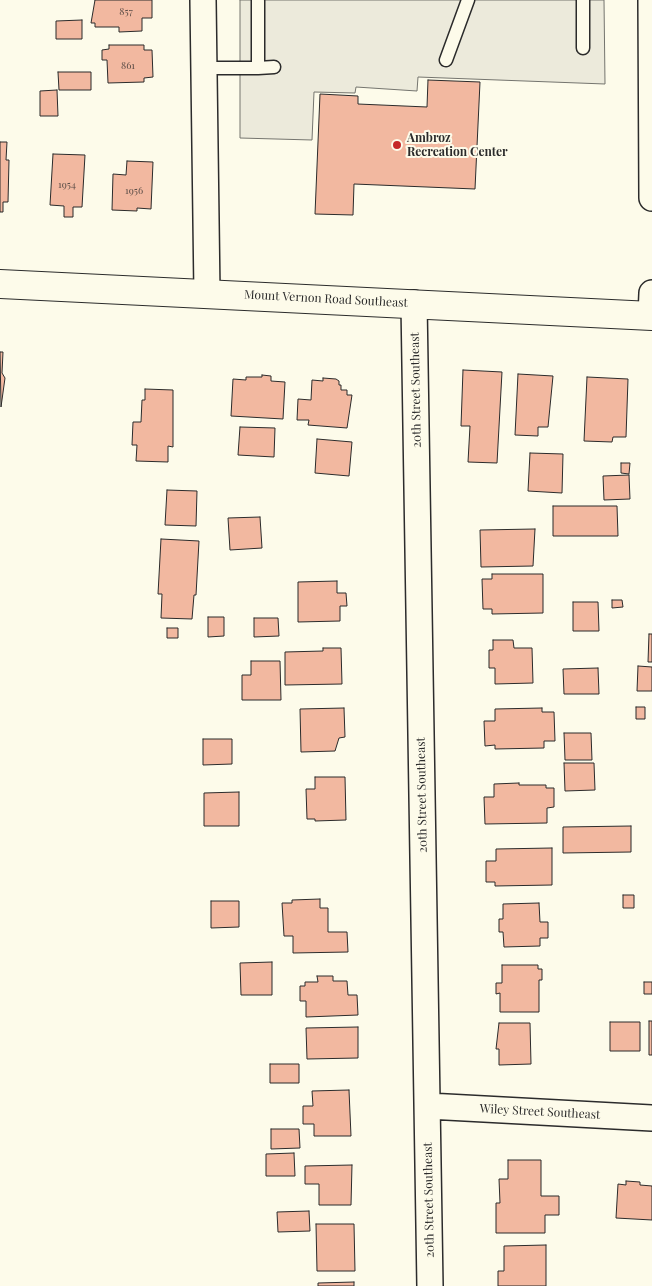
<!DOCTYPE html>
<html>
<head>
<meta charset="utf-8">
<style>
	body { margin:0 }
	canvas { display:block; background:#fdfbea }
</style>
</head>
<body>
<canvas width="652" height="1286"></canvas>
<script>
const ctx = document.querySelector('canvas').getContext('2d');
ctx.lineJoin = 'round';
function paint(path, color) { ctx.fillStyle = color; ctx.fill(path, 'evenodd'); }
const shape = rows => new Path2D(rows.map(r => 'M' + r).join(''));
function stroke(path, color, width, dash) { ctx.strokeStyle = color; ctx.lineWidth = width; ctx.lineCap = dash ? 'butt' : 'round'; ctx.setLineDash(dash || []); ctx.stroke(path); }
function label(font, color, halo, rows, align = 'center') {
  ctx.font = font + ' "Playfair Display",serif'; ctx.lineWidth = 4; ctx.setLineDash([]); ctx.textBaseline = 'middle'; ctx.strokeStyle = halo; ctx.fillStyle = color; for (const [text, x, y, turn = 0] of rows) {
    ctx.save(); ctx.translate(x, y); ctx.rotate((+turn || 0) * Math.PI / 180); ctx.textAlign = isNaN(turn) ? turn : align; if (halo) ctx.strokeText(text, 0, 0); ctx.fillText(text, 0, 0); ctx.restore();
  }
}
const parking = shape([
	[240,0,604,0,605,84,418,77,417,91,356,87,355,93,314,92,312,140,240,138,240,0]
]);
const building = shape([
	[95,0,152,0,152,18,142,18,142,31,119,32,119,27,95,27,95,23,91,23,95,0],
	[82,20,82,39,56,39,56,21,82,20],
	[109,45,144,45,144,50,152,50,153,77,144,78,144,82,108,83,107,60,102,60,102,50,109,49,109,45],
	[58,72,91,72,91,90,59,90,58,72],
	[428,80,480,82,475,189,354,184,353,215,315,214,320,94,358,96,358,104,427,107,428,80],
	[57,90,58,116,40,116,40,91,57,90],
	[0,142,7,142,6,160,9,160,8,202,3,202,3,212,0,212,0,142],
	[53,154,85,155,82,207,73,207,73,217,64,217,64,206,50,205,53,154],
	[127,161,153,162,151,209,137,208,137,211,112,210,113,174,126,175,127,161],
	[0,352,3,352,2,373,5,378,1,407,0,352],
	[463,370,502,372,497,463,468,462,470,426,461,426,463,370],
	[518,374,553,376,548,427,538,427,538,436,515,435,518,374],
	[262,375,271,376,271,381,285,382,283,419,231,416,233,379,246,380,246,377,262,377,262,375],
	[587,377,628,379,626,437,613,437,612,442,584,441,587,377],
	[323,378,336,379,339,381,339,385,341,385,341,390,347,390,347,395,352,395,347,428,308,425,309,420,297,420,298,399,311,400,312,380,323,381,323,378],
	[145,389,173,390,173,447,168,446,168,462,136,461,137,445,132,445,133,422,141,422,142,400,145,400,145,389],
	[240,427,275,428,274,457,238,455,240,427],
	[317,439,352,442,349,476,315,473,317,439],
	[530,453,563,454,562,493,528,491,530,453],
	[621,463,630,463,629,474,621,473,621,463],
	[629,475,630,499,604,500,603,476,629,475],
	[167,490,197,491,196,526,165,525,167,490],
	[553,506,617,506,618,536,553,536,553,506],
	[260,517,262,548,230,550,228,518,260,517],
	[535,529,533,566,481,567,480,530,535,529],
	[161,539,199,541,196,595,194,595,192,619,161,618,162,594,158,594,161,539],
	[492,574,543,574,543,613,492,614,492,609,483,609,482,579,492,579,492,574],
	[337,581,337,593,346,593,347,606,340,606,340,621,298,622,298,582,337,581],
	[612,600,622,600,623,607,612,608,612,600],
	[573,602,598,602,599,631,573,631,573,602],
	[208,617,224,617,224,636,208,637,208,617],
	[254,618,278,618,279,636,254,637,254,618],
	[167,628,178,628,178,638,167,638,167,628],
	[649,634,652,634,652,662,648,662,649,634],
	[493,640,513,640,514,648,532,648,533,683,495,684,495,668,489,668,489,650,493,650,493,640],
	[323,648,341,648,342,684,285,685,285,652,323,651,323,648],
	[251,661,280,661,281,700,242,700,242,675,251,675,251,661],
	[638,666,652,667,652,691,637,691,638,666],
	[598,668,599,694,564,694,563,669,598,668],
	[636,707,645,707,645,719,636,719,636,707],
	[344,708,345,737,339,738,335,751,301,752,300,709,344,708],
	[542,708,542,712,554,712,555,741,544,741,544,748,495,749,495,745,485,746,484,721,495,721,495,709,542,708],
	[564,733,591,733,592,760,565,760,564,733],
	[203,739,232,739,232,764,203,765,203,739],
	[564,763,594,763,595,790,565,791,564,763],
	[315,777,345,777,346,820,315,821,315,819,307,819,306,789,315,789,315,777],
	[519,783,519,785,546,785,546,788,554,788,554,807,547,808,547,823,485,824,484,797,494,797,494,784,519,783],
	[239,792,239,826,204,826,204,793,239,792],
	[631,826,631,852,563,853,563,827,631,826],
	[552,848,552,885,495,886,495,882,486,882,486,861,496,861,496,849,552,848],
	[623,895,634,895,634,908,623,908,623,895],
	[320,899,320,908,328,908,328,932,347,932,348,952,293,953,293,936,284,936,282,903,292,903,292,900,320,899],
	[211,901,239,901,239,927,211,928,211,901],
	[539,903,540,922,548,922,548,938,540,938,540,946,504,947,503,932,499,932,499,919,503,919,503,904,539,903],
	[272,962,272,995,241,995,240,963,272,962],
	[502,965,538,965,538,969,542,969,542,980,539,980,539,1012,500,1012,500,993,496,994,496,983,502,983,502,965],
	[317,976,333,976,333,981,347,981,348,995,357,995,358,1015,306,1017,306,1001,300,1001,300,986,305,986,305,982,318,982,317,976],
	[644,982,652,982,652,994,644,994,644,982],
	[649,1021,652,1021,652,1055,649,1055,649,1021],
	[610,1022,640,1022,640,1051,610,1051,610,1022],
	[499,1023,530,1023,531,1064,499,1065,499,1049,496,1049,499,1023],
	[358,1027,358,1058,307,1059,306,1028,358,1027],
	[270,1064,299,1064,299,1083,270,1083,270,1064],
	[349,1090,351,1136,314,1136,314,1124,303,1124,303,1106,313,1106,312,1091,349,1090],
	[271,1129,299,1129,300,1148,271,1149,271,1129],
	[294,1153,295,1176,266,1176,266,1154,294,1153],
	[508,1160,541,1160,541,1196,559,1196,559,1215,545,1215,545,1233,496,1233,496,1203,500,1203,499,1179,508,1179,508,1160],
	[352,1165,351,1205,319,1205,319,1184,305,1184,305,1166,352,1165],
	[626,1181,640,1182,640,1185,652,1186,652,1220,616,1218,618,1184,626,1185,626,1181],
	[309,1211,310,1231,278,1232,277,1212,309,1211],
	[316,1224,354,1224,355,1271,317,1271,316,1224],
	[546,1245,546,1286,498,1286,498,1271,504,1271,504,1246,546,1245],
	[354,1282,354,1286,318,1286,318,1283,354,1282]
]);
const service = shape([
	[583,48,583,0],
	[446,60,468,0],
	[204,68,258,68,258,1],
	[258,68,274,67]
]);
const minor = shape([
	[203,0,207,293],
	[651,0,652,198],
	[414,303,430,1286],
	[651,316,652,293],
	[428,1106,652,1118]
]);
const primary = shape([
	[0,284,652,316]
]);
const markers = [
	[397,145,5,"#c62828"]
];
const numberNames = [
	["857",126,12],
	["861",128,66],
	["1954",67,185],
	["1956",134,191]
];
const poiNames = [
	["Ambroz",407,138],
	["Recreation Center",407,152]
];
const streetNames = [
	["Mount Vernon Road Southeast",326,299,3],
	["20th Street Southeast",416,390,-91],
	["20th Street Southeast",422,795,-91],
	["Wiley Street Southeast",540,1112,3],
	["20th Street Southeast",429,1200,-91]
];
paint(parking, '#eceadb');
stroke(parking, '#74746e', 1);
paint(building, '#f2b8a0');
stroke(building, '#2b2b2b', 1);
stroke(service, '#2b2b2b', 15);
stroke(minor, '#2b2b2b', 28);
stroke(primary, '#2b2b2b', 30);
stroke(service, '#fdfbea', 12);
stroke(minor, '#fdfbea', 25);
stroke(primary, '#fdfbea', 28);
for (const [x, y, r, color] of markers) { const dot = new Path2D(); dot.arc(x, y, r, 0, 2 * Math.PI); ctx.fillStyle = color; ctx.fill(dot); stroke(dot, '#fdfbea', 2); }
label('10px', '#5d4e48', null, numberNames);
label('bold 12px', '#2b2b2b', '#fdfbea', poiNames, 'left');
label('12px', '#2b2b2b', '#fdfbea', streetNames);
</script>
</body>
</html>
